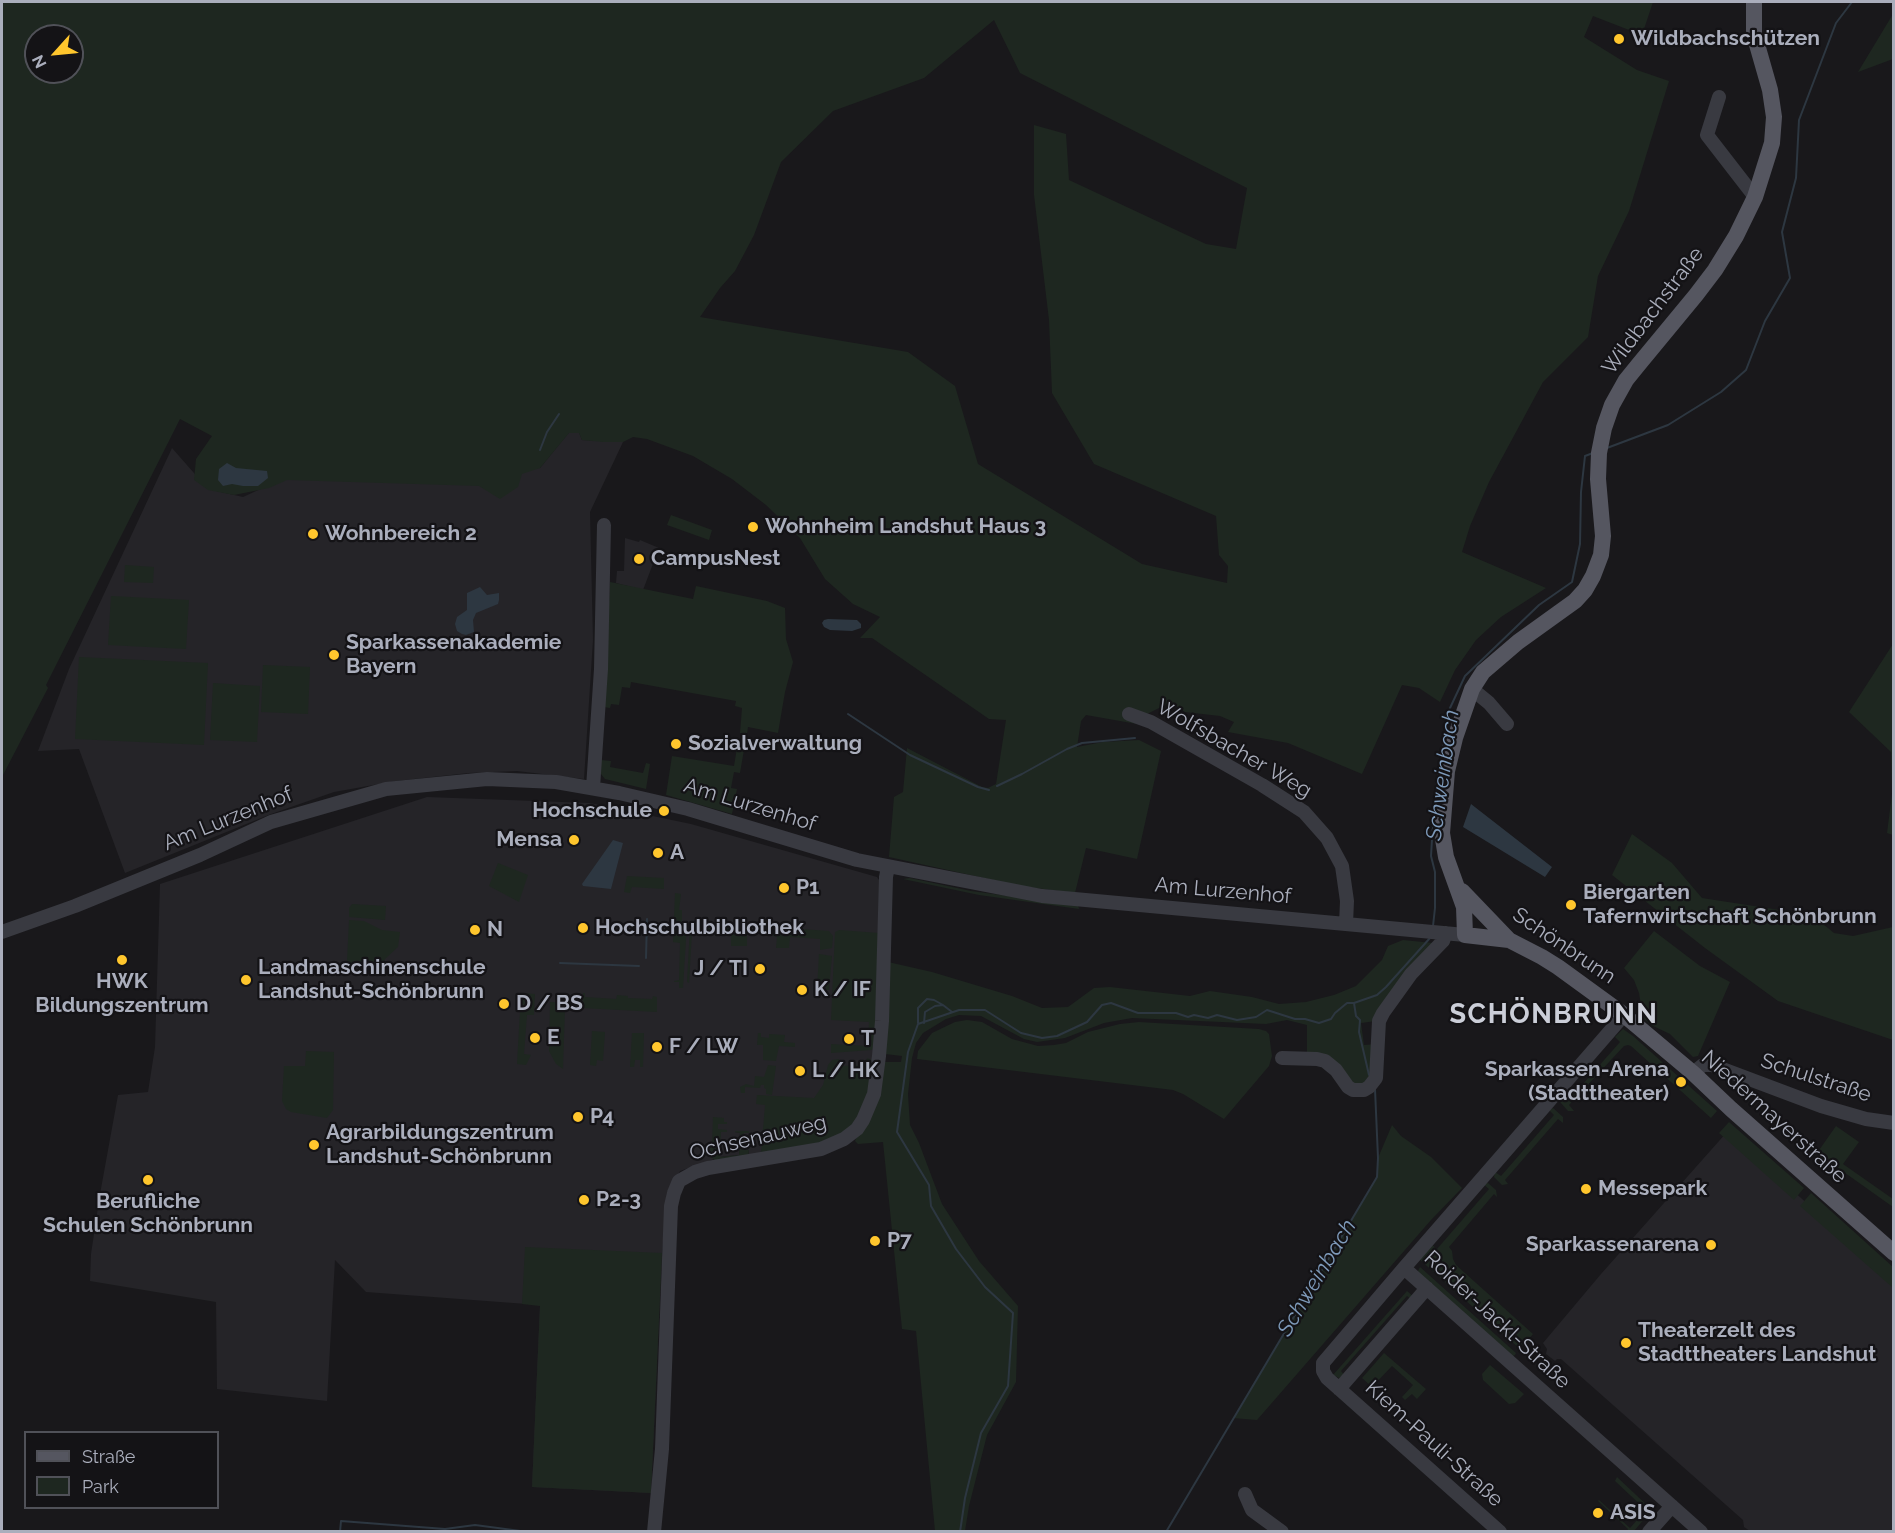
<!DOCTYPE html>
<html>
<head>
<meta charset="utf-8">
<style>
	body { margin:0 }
	#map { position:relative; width:1895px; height:1533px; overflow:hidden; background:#19181b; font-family:Raleway,sans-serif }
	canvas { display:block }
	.frame { position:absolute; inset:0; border:3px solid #aaaebc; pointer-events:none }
	.legend { position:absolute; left:24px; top:1431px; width:195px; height:78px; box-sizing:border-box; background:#141316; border:2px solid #505158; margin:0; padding:8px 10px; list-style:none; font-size:18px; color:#aaaebc }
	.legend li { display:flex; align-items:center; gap:12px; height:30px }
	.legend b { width:30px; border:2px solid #505158 }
	.north { position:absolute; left:24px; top:24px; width:60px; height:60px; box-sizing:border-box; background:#141316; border:2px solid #505158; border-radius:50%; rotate:243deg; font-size:16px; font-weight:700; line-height:24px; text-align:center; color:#aaaebc }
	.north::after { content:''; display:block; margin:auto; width:21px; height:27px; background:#ffc62d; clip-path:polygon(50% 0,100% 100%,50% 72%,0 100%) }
</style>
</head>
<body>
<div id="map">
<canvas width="1895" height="1533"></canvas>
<div class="frame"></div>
<ul class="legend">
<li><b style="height:8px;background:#555660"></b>Straße</li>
<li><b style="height:16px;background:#1e2720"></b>Park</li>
</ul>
<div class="north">N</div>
</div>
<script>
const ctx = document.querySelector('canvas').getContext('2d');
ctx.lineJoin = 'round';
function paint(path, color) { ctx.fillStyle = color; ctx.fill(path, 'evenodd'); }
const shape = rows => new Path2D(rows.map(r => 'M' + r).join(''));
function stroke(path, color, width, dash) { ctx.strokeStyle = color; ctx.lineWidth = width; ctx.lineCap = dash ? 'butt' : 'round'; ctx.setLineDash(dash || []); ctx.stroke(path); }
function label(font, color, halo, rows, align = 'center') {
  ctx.font = font + ' Raleway,sans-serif'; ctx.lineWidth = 4.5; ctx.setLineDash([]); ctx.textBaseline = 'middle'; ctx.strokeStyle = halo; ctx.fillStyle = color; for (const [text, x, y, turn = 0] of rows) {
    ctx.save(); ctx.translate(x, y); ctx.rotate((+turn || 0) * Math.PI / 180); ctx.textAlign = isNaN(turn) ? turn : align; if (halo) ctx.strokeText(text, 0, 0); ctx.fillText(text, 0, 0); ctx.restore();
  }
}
const built = shape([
	[571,430,578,430,582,440,623,442,590,512,593,640,584,779,517,771,469,773,396,781,334,792,271,814,125,873,79,749,38,751,69,669,172,448,208,489,243,497,280,480,330,474,540,468],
	[625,538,639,542,640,540,659,548,643,590,616,583,617,571,624,571],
	[427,797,590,803,691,824,877,877,879,880,879,928,873,1064,843,1133,748,1156,749,1150,743,1150,744,1133,735,1131,735,1132,740,1133,739,1155,720,1157,680,1171,667,1193,662,1253,651,1493,532,1487,540,1305,366,1292,335,1260,327,1401,217,1389,216,1302,90,1281,91,1254,100,1194,118,1095,148,1092,155,1047,160,884],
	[1727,1132,1893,1280,1893,1531,1750,1531,1744,1527,1743,1520,1561,1359,1557,1359,1555,1361,1546,1354,1547,1349,1543,1343,1601,1274]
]);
const green = shape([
	[2,2,1653,2,1642,35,1593,16,1584,37,1637,70,1669,81,1629,211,1598,276,1588,337,1543,382,1489,482,1470,526,1462,552,1546,588,1501,617,1476,640,1455,670,1440,702,1419,688,1402,685,1362,774,1288,743,1228,732,1234,722,1220,716,1185,712,1171,702,1143,716,1137,724,1086,715,1081,721,1077,747,1103,742,1139,740,1161,751,1137,859,1086,848,1075,893,1020,886,889,857,894,797,903,792,907,748,982,787,988,788,996,784,1006,720,989,719,872,638,860,638,880,617,853,604,825,579,800,538,766,505,732,479,693,456,647,439,633,437,623,442,603,442,582,440,579,433,569,433,540,468,522,474,518,487,500,499,479,486,287,480,269,488,234,495,208,490,194,480,196,459,212,436,180,419,46,685,48,688,2,777],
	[994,20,1020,73,1247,188,1236,249,1206,244,1069,180,1066,134,1034,125,1034,195,1049,320,1052,393,1094,464,1216,516,1219,555,1228,566,1227,583,1142,564,978,464,955,386,908,352,700,317,720,288,735,271,754,235,781,162,833,111,924,78],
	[36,36,72,36,72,72,36,72],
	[1893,14,1893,59,1858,72],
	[671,515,712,530,709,540,667,525],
	[125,565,154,567,153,583,124,582],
	[610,582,693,599,696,586,767,601,785,608,786,639,793,662,785,692,778,733,748,727,747,734,740,733,742,708,735,706,736,701,631,682,630,688,622,687,619,705,611,704,610,708,604,707],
	[111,596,189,600,186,649,108,645],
	[1893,644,1893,835,1887,833,1892,794,1891,752,1849,712],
	[79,657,208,663,204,745,75,739],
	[263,665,310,667,308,714,261,712],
	[213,683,260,686,257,742,210,740],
	[738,742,745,744,740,773,734,772,731,788,737,789,732,814,666,795,672,756,734,766],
	[601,760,611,761,610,767,643,773,646,763,650,764,646,789,605,779,601,774],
	[1632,834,1672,863,1702,898,1812,915,1834,933,1853,936,1893,927,1893,1040,1778,1001,1705,948,1612,875],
	[498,863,528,875,519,902,489,886],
	[627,876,664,878,664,889,632,887,630,893,624,892],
	[910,878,971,891,1078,905,1079,909,979,895,903,879],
	[675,893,681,894,679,910,682,910,682,923,687,923,683,988,679,988,679,982,674,982,674,981,679,980,680,943,673,942],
	[352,904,386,906,385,920,349,917,349,908],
	[349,920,364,921,382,930,400,932,398,947,385,959,381,968,348,965,347,960],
	[700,923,751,926,750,935,747,935,747,946,731,946,731,934,692,932,689,983,687,982,690,926,699,926],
	[773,927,829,931,833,936,832,948,820,950,820,939,790,937,789,948,776,948,777,937,773,936],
	[839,930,879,933,879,995,874,1049,871,1050,831,1053,831,1044,868,1046,869,1022,831,1020,835,932],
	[1654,931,1700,966,1730,982,1698,1056,1693,1057,1670,1034,1651,1025,1643,1018,1639,993,1634,980,1624,968],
	[1403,940,1433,943,1376,1021,1361,1023,1364,1045,1377,1044,1376,1078,1359,1091,1336,1070,1307,1058,1307,1025,1287,1020,1266,1024,1132,1018,1104,1023,1065,1038,1037,1042,1024,1039,981,1016,959,1015,946,1019,923,1033,916,1043,912,1058,908,1094,910,1125,919,1143,942,1204,979,1261,1018,1306,1016,1382,987,1435,969,1506,965,1531,935,1531,916,1331,902,1329,883,1142,858,1144,855,1141,884,1062,901,1062,902,1056,885,1054,888,962,932,972,1012,996,1042,1008,1068,1007,1094,988,1110,987,1190,996,1210,991,1252,997,1279,1004,1306,1002,1334,995,1356,986,1382,960,1388,946],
	[819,954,832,956,829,990,817,990],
	[521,993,535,994,534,1015,527,1015,524,1054,531,1055,526,1065,517,1064],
	[583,993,585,993,585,997,616,999,617,995,628,996,628,998,652,999,653,996,657,997,657,1012,582,1008],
	[550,1002,572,1003,572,1008,565,1008,563,1069,556,1064,549,1051],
	[967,1020,982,1022,1012,1039,1038,1046,1054,1045,1066,1043,1088,1032,1120,1024,1139,1022,1259,1029,1266,1031,1269,1034,1272,1056,1269,1066,1224,1119,1183,1094,1173,1090,917,1059,918,1051,932,1033,955,1022],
	[1623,1029,1633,1036,1717,1111,1711,1118,1631,1046,1628,1045,1624,1046,1569,1105,1574,1111,1568,1111,1560,1102,1561,1098,1566,1102,1579,1089,1577,1086,1579,1084,1582,1085,1620,1042,1615,1037],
	[592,1031,605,1032,603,1061,597,1060,596,1066,590,1065],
	[632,1033,644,1033,643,1067,640,1067,640,1060,635,1060,634,1067,630,1067],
	[758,1033,761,1033,761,1037,769,1038,769,1034,785,1035,784,1042,795,1043,795,1047,779,1046,776,1061,763,1060,763,1045,757,1045],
	[306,1051,334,1052,333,1110,327,1118,291,1112,286,1109,282,1101,284,1066,305,1066],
	[867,1058,872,1060,869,1089,863,1108,852,1126,843,1133,819,1143,761,1153,765,1105,756,1104,757,1095,814,1098,823,1085,828,1065,832,1060,839,1059,840,1066,866,1065],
	[768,1065,776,1066,772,1095,766,1094,766,1089,764,1088,764,1085,761,1085,760,1088,745,1087,745,1093,741,1093,740,1087,746,1084,754,1086,755,1076,764,1077],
	[1553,1108,1563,1117,1563,1123,1558,1119,1505,1180,1508,1184,1502,1185,1494,1177,1495,1172,1501,1176,1554,1115,1549,1110],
	[713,1117,724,1118,724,1122,727,1122,727,1124,718,1124,718,1129,727,1130,727,1132,721,1132,720,1157,739,1155,740,1133,735,1132,735,1131,749,1131,749,1133,744,1133,743,1149,749,1150,748,1156,716,1161,711,1157,710,1145,712,1145],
	[1729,1122,1804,1188,1794,1200,1719,1133],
	[1392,1125,1401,1136,1431,1157,1462,1188,1431,1220,1257,1420,1233,1418,1377,1177,1378,1158],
	[1836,1126,1859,1142,1843,1164,1893,1199,1893,1207,1817,1153],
	[1488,1183,1496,1190,1497,1197,1494,1194,1449,1247,1452,1251,1453,1259,1456,1265,1533,1334,1520,1349,1418,1258,1431,1244,1437,1249,1489,1189,1483,1184],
	[1811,1193,1893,1267,1893,1288,1800,1206],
	[525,1247,662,1253,651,1493,532,1487,540,1306,522,1304],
	[1420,1267,1516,1353,1515,1355,1511,1357,1420,1277,1418,1271],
	[1407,1291,1414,1297,1412,1300,1407,1296,1341,1371,1345,1376,1339,1378,1333,1375],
	[1384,1353,1426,1389,1417,1399,1412,1394,1405,1400,1402,1397,1413,1385,1392,1366,1372,1387,1362,1378],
	[1490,1365,1524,1394,1515,1403,1509,1404,1483,1380,1482,1374],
	[1617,1477,1652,1510,1634,1531,1627,1531,1628,1529,1598,1501,1599,1500,1630,1528,1646,1510,1615,1481]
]);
const water = shape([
	[227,463,236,468,267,471,268,478,258,486,243,486,232,484,223,486,218,480,219,469],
	[480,587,487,595,499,593,499,600,498,604,476,613,473,620,474,632,466,635,462,634,457,631,455,624,457,617,467,610,467,593],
	[828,619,857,620,861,624,861,628,852,631,830,630,824,627,822,623,824,620],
	[1471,804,1552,867,1545,877,1463,827],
	[613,840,623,843,611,889,583,886,582,884]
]);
const stream = shape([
	[1607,448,1668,425,1721,392,1746,370,1765,321,1790,278,1782,232,1796,178,1799,120,1836,23,1852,2],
	[540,450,547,432,559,414],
	[848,714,910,755,978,787,989,790],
	[997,786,1022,774,1067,749,1082,743,1135,738],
	[1433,926,1435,908,1435,872,1431,856,1433,823,1437,781,1450,708,1465,676,1539,605,1572,582,1580,544,1581,492,1585,456,1593,453],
	[646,958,647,919],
	[560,963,639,966],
	[1354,1003,1356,1016,1360,1020,1359,1032,1369,1075],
	[918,1023,918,1008,927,999,934,1000,943,1005],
	[924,1023,925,1012,935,1006,943,1005,952,1012],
	[340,1532,341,1521,445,1529,475,1525,528,1532],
	[960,1532,965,1498,981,1433,1008,1386,1013,1313,985,1287,956,1249,931,1206,929,1185,897,1132,908,1052,918,1024,959,1010,985,1010,1021,1033,1042,1038,1057,1036,1087,1022,1102,1005,1111,1003,1138,1013,1176,1013,1188,1017,1194,1015,1208,1018,1217,1015,1237,1020,1256,1017,1267,1010,1295,1019,1305,1019,1319,1023,1331,1019,1335,1013,1347,1003,1354,1003,1377,995,1386,987,1430,938],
	[1166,1532,1377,1177,1378,1158,1375,1089]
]);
const minor = shape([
	[1719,97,1707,135,1755,197],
	[1472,689,1489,703,1507,724],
	[1129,714,1151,722,1262,785,1304,812,1327,838,1342,866,1347,901,1346,924],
	[593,788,601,669,604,525],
	[2,932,75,906,200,855,271,822,386,789,487,779,556,782,619,793,688,809,857,860,1042,896,1465,935],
	[1282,1058,1317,1059,1325,1061,1336,1070,1348,1087,1353,1090,1364,1090,1369,1087,1376,1078,1379,1021,1383,1013,1411,974,1443,941,1446,933],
	[1693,1073,1703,1065,1712,1065,1821,1106,1866,1119,1894,1123],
	[1404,1268,1701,1532],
	[1339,1389,1427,1288],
	[1245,1494,1252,1510,1282,1532],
	[654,1532,662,1449,671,1206,674,1193,679,1181,695,1172,708,1168,821,1149,844,1139,857,1129,863,1120,874,1094,879,1056,882,1021,886,877,888,867],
	[1500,1532,1327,1378,1323,1371,1323,1363,1404,1268,1624,1015],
	[1649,1532,1672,1506]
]);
const major = shape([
	[1462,891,1509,940,1542,957,1558,967,1624,1015,1693,1073,1731,1109,1894,1253],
	[1509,940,1465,935,1464,907,1446,857,1442,833,1447,771,1455,738,1472,689,1483,672,1518,642,1575,601,1585,590,1593,576,1601,555,1603,536,1598,479,1599,453,1604,428,1612,405,1626,380,1639,364,1696,295,1715,270,1736,236,1755,197,1772,143,1774,117,1770,90,1754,34,1754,2]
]);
const markers = [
	[1619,39,6,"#ffc62d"],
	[753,527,6,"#ffc62d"],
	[313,534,6,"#ffc62d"],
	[639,559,6,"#ffc62d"],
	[334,655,6,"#ffc62d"],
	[676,744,6,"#ffc62d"],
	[664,811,6,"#ffc62d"],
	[574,840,6,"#ffc62d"],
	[658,853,6,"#ffc62d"],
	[784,888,6,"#ffc62d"],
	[1571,905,6,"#ffc62d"],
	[583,928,6,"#ffc62d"],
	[475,930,6,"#ffc62d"],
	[122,960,6,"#ffc62d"],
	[760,969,6,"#ffc62d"],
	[246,980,6,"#ffc62d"],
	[802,990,6,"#ffc62d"],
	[504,1004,6,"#ffc62d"],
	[535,1038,6,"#ffc62d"],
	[849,1039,6,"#ffc62d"],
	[657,1047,6,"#ffc62d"],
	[800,1071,6,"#ffc62d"],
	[1681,1082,6,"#ffc62d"],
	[578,1117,6,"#ffc62d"],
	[314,1145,6,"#ffc62d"],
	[148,1180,6,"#ffc62d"],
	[1586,1189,6,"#ffc62d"],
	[584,1200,6,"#ffc62d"],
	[875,1241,6,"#ffc62d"],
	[1711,1245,6,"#ffc62d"],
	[1626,1343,6,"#ffc62d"],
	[1598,1513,6,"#ffc62d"]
];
const poiNames = [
	["Wildbachschützen",1631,39],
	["Wohnheim Landshut Haus 3",765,527],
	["Wohnbereich 2",325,534],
	["CampusNest",651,559],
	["Sparkassenakademie",346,643],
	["Bayern",346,667],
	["Sozialverwaltung",688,744],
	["Hochschule",652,811,"right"],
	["Mensa",562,840,"right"],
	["A",670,853],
	["P1",796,888],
	["Biergarten",1583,893],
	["Tafernwirtschaft Schönbrunn",1583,917],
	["Hochschulbibliothek",595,928],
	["N",487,930],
	["Landmaschinenschule",258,968],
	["Landshut-Schönbrunn",258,992],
	["J / TI",748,969,"right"],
	["HWK",122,982,"center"],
	["Bildungszentrum",122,1006,"center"],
	["K / IF",814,990],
	["D / BS",516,1004],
	["E",547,1038],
	["T",861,1039],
	["F / LW",669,1047],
	["Sparkassen-Arena",1669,1070,"right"],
	["(Stadttheater)",1669,1094,"right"],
	["L / HK",812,1071],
	["P4",590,1117],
	["Agrarbildungszentrum",326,1133],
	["Landshut-Schönbrunn",326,1157],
	["Messepark",1598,1189],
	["P2-3",596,1200],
	["Berufliche",148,1202,"center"],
	["Schulen Schönbrunn",148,1226,"center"],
	["P7",887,1241],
	["Sparkassenarena",1699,1245,"right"],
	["Theaterzelt des",1638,1331],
	["Stadttheaters Landshut",1638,1355],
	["ASIS",1610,1513]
];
const streetNames = [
	["Wildbachstraße",1653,311,-53],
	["Wolfsbacher Weg",1234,749,30],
	["Am Lurzenhof",750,805,17],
	["Am Lurzenhof",228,819,-22],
	["Am Lurzenhof",1223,891,5],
	["Schönbrunn",1564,946,34],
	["Schulstraße",1816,1078,18],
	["Niedermayerstraße",1774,1117,42],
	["Ochsenauweg",758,1138,-13],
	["Roider-Jackl-Straße",1497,1320,43],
	["Kiem-Pauli-Straße",1434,1444,42]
];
const waterNames = [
	["Schweinbach",1443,775,-82],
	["Schweinbach",1317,1278,-59]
];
const districtNames = [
	["SCHÖNBRUNN",1554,1015]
];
paint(built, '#252428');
paint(green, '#1e2720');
paint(water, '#2d3741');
stroke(stream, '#2d3741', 2);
stroke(minor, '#393a41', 14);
stroke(major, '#555660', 16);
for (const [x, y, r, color] of markers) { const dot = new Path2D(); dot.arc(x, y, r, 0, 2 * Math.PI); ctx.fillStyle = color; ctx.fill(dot); stroke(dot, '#141316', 2); }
label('bold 21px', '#aaaebc', '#141316', poiNames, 'left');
label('21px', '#aaaebc', '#141316', streetNames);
label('italic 22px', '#7e9aba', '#141316', waterNames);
ctx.letterSpacing = '1.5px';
label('bold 27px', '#cbced8', '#141316', districtNames);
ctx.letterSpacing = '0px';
</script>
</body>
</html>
